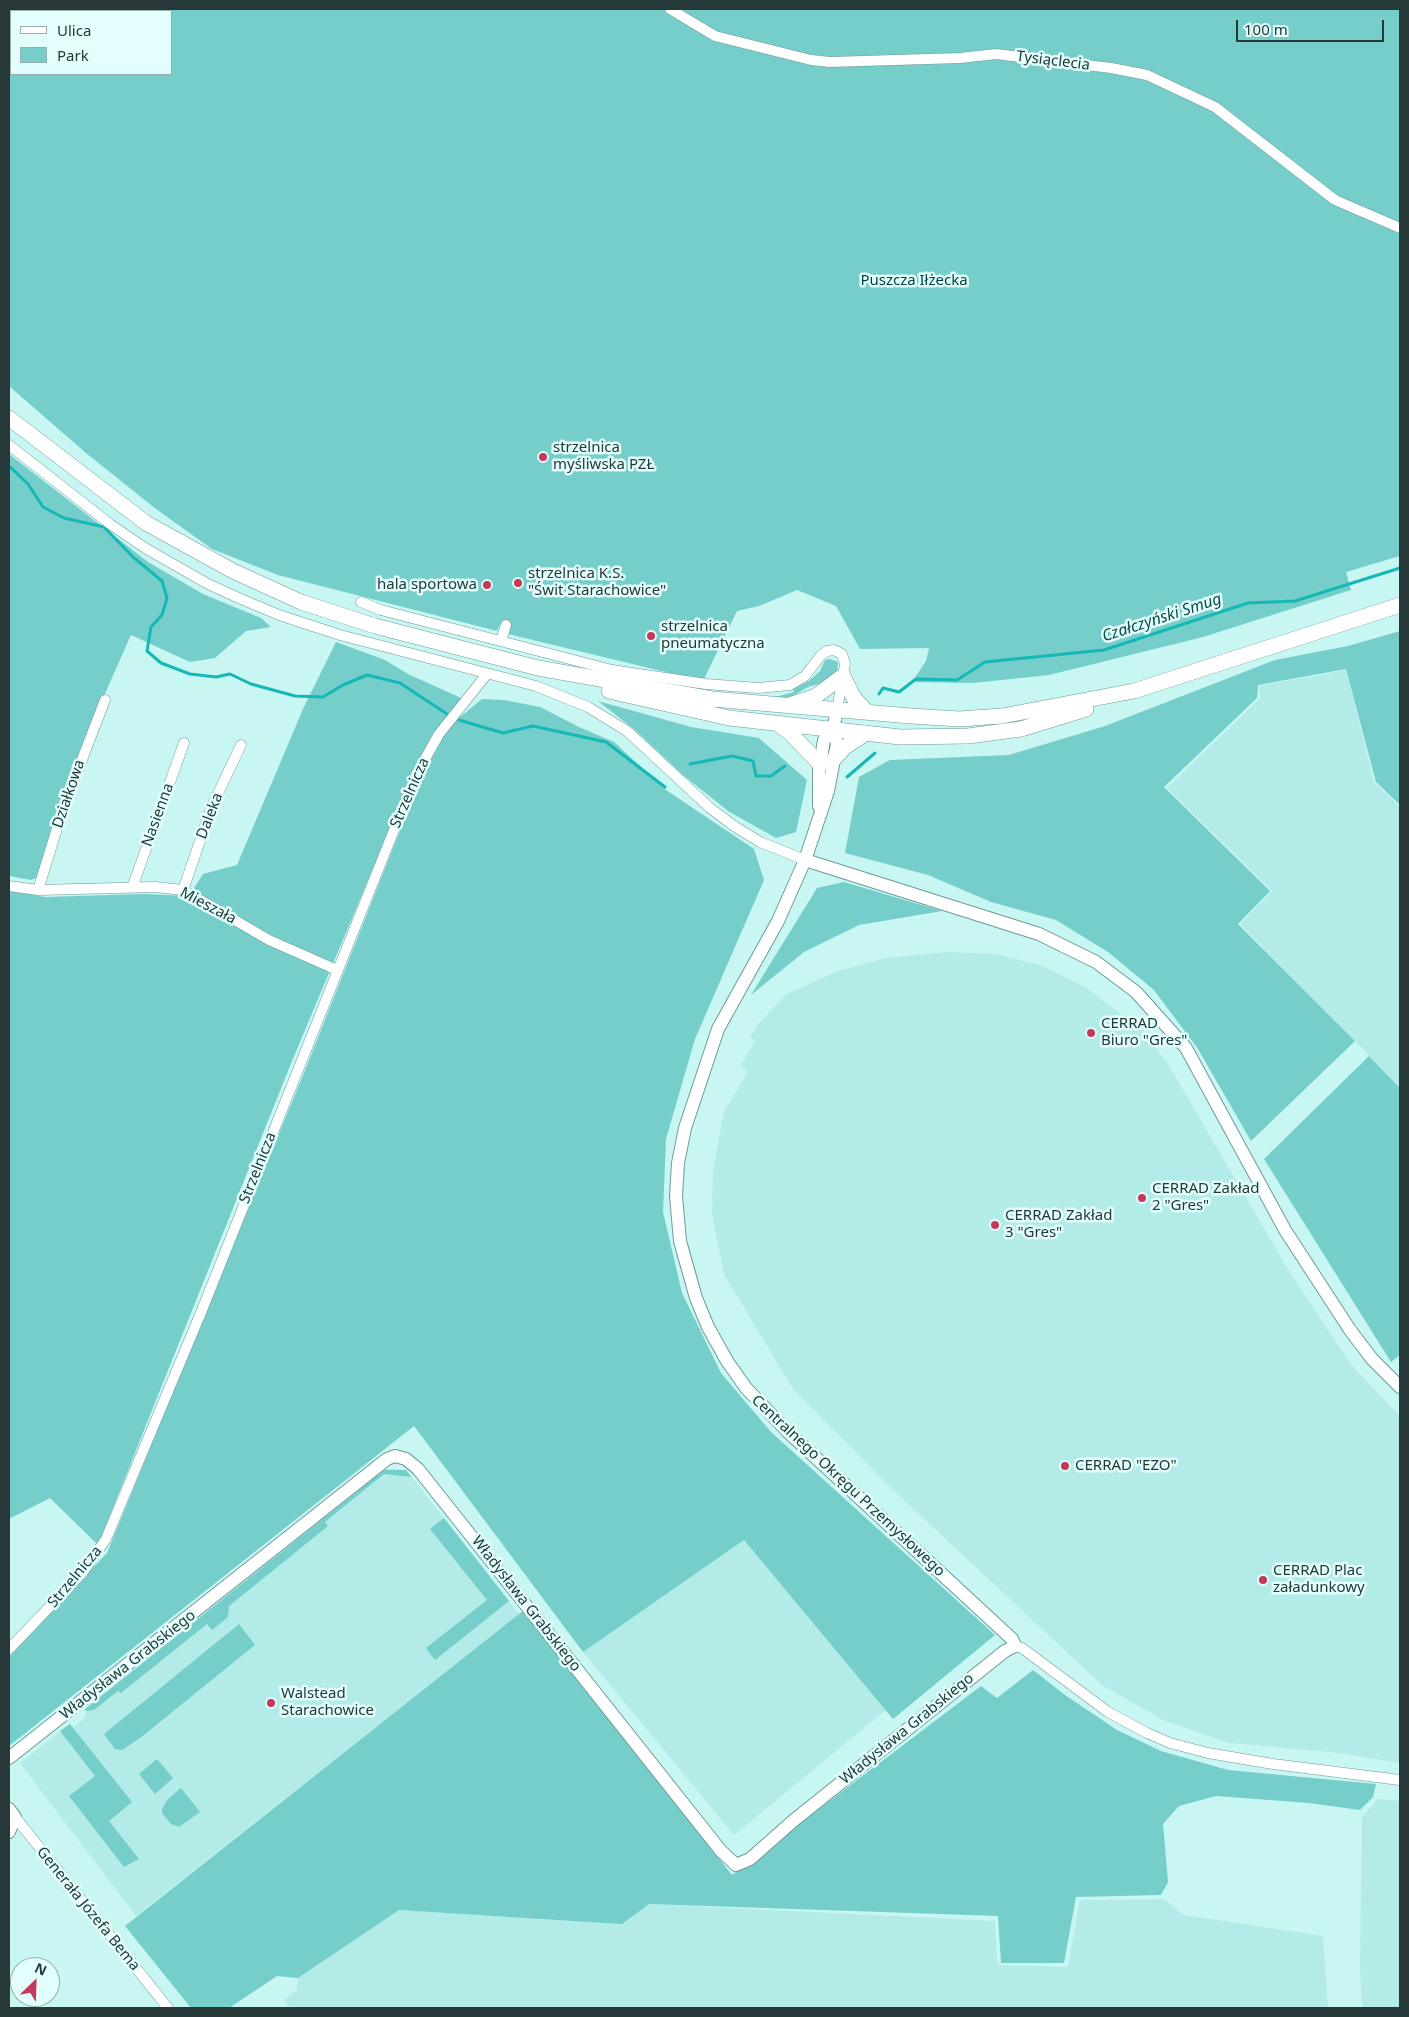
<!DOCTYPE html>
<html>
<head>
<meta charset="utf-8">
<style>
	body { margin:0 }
	#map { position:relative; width:1409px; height:2017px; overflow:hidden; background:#c7f6f3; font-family:"Noto Sans",sans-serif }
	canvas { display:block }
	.frame { position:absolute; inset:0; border:10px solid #263837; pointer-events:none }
	.legend { position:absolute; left:10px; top:10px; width:162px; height:65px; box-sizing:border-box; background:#e3fffd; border:1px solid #97afae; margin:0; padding:6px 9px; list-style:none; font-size:15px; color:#263837 }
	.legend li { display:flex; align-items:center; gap:10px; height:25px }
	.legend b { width:25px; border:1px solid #97afae }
	.north { position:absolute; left:10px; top:1957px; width:50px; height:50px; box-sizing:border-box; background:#e3fffd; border:1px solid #97afae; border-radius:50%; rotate:24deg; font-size:14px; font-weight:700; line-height:20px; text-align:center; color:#263837 }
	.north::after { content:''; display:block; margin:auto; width:18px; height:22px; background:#c73757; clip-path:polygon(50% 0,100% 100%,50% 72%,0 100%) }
	.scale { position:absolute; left:1236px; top:20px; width:148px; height:22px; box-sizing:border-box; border:2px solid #263837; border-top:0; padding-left:6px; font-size:15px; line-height:18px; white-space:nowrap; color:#263837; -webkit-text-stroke:4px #e3fffd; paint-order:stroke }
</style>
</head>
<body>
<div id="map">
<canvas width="1409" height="2017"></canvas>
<div class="frame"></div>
<ul class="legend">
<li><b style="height:6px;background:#fff"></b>Ulica</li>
<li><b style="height:14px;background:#76ceca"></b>Park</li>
</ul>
<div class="north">N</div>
<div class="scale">100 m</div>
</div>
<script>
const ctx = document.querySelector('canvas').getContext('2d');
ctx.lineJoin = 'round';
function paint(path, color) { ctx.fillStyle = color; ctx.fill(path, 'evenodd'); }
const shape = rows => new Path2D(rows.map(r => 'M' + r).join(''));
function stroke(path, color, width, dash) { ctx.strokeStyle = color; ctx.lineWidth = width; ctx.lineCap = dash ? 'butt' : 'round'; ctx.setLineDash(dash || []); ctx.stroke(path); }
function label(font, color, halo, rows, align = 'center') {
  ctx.font = font + ' "Noto Sans",sans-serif'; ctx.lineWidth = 5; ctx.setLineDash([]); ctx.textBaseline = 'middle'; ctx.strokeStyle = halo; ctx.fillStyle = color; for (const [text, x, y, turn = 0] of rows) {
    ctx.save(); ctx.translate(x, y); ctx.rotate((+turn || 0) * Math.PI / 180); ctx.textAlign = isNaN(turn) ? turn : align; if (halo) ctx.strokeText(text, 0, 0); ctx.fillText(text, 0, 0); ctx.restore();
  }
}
const built = shape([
	[1346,670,1374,782,1400,807,1400,1087,1240,924,1272,891,1167,788,1260,698,1259,686],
	[947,952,995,954,1040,965,1085,987,1143,1031,1168,1064,1286,1266,1337,1344,1354,1368,1400,1416,1400,1763,1340,1753,1229,1743,1163,1720,1102,1685,891,1488,793,1389,724,1274,712,1214,713,1170,724,1112,748,1072,741,1065,755,1041,750,1037,758,1024,787,994,838,971,886,958],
	[386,1469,406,1470,519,1614,136,1916,20,1763,70,1724,74,1727,85,1717,85,1709],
	[744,1540,887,1709,734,1835,583,1652],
	[1378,1799,1400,1801,1400,2008,1362,2008,1360,1964,1362,1817],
	[1164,1899,1183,1915,1323,1936,1328,2008,290,2008,284,2000,297,1990,298,1978,398,1910,621,1923,649,1904,995,1921,997,1965,1068,1967,1080,1900]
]);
const green = shape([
	[9,9,1400,9,1400,556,1346,572,1351,590,1203,637,1049,675,973,683,912,682,926,661,929,648,860,649,836,606,797,590,759,606,737,611,703,681,508,634,509,626,500,624,497,631,278,575,212,549,156,509,86,453,9,386],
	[11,11,171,11,171,74,11,74],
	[9,454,148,562,203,594,261,618,271,627,246,631,215,658,190,662,131,635,79,752,36,878,31,880,9,876],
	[1400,631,1400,805,1376,782,1346,669,1258,685,1257,698,1164,787,1270,891,1238,924,1355,1041,1251,1141,1198,1049,1154,990,1108,952,1056,920,991,902,928,875,845,853,859,777,890,760,1009,755,1105,726,1275,660,1348,646],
	[336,642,385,660,408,674,461,698,431,739,418,761,292,1061,98,1545,50,1498,9,1519,9,890,45,897,144,894,189,896,203,874,237,865,303,709],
	[830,659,838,662,837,674,832,680,808,687,791,697,768,699,794,692,793,689,809,681,820,671,825,660],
	[482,699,504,700,540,707,581,728,614,742,666,790,754,849,764,880,695,1039,666,1139,663,1212,682,1293,721,1373,771,1432,995,1635,893,1719,744,1540,583,1652,414,1426,9,1746,9,1657,107,1553,304,1073,427,763,449,726],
	[598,701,691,727,759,738,807,780,796,832,776,838,728,811,683,775,635,730],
	[844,882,942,911,859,925,804,952,751,995,817,888],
	[1369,1056,1400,1088,1400,1355,1391,1362,1264,1159],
	[384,1470,406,1470,411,1477,384,1474,325,1522,328,1526,229,1606,228,1617,212,1630,207,1624,121,1693,118,1691,94,1710,86,1711,85,1709],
	[444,1518,509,1601,435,1660,426,1648,487,1600,430,1529],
	[524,1610,732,1875,981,1686,997,1698,1033,1670,1065,1695,1117,1730,1161,1751,1228,1770,1376,1784,1373,1797,1360,1810,1309,1803,1216,1796,1179,1806,1163,1824,1168,1882,1161,1895,1076,1897,1064,1963,1001,1963,998,1916,649,1904,622,1924,399,1910,298,1978,277,1976,229,2008,191,2008,125,1926],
	[239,1624,255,1645,140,1738,122,1750,115,1749,104,1734],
	[70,1724,132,1802,109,1821,139,1859,124,1867,69,1796,95,1776,60,1731],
	[157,1759,173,1778,155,1794,139,1774],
	[181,1788,200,1812,179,1827,171,1824,162,1813,162,1809,168,1799]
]);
const stream = shape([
	[9,466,28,484,43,507,64,518,104,527,133,557,162,581,167,598,162,615,151,627,147,651,161,663,190,674,216,677,230,674,251,684,295,696,323,697,343,685,367,675,400,683,450,716],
	[879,694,883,688,899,692,916,679,957,680,985,662,1104,650,1248,603,1295,601,1400,568],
	[459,720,503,733,533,726,606,742,665,787],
	[690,764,732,756,753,761,756,776,771,776,785,766],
	[847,777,875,753]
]);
const minor = shape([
	[670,9,715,36,811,60,830,62,960,58,996,54,1111,68,1147,75,1215,107,1335,200,1400,228],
	[9,445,110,524,145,548,208,584,241,599,279,615,340,635,536,686,588,707,627,731,710,808,734,826,760,842,805,860],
	[361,602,381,610,612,670,706,684,758,688,790,685,805,676,821,655,827,651,834,650,842,654,845,664,837,710],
	[501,641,506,625],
	[9,886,38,890,155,887,183,890,269,940,337,970],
	[132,888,184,743],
	[38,890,63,809,105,700],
	[183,890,212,806,241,745],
	[1015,1646,1022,1648,1108,1712,1147,1733,1170,1743,1208,1753,1273,1764,1400,1780],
	[9,1649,83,1572,106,1539,200,1315,416,775,439,734,487,674],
	[15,1817,168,2008]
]);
const tertiary = shape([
	[819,806,819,771,824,740,833,729],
	[805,860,1039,934,1096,962,1136,992,1186,1048,1285,1230,1350,1330,1372,1359,1400,1387],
	[9,1758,387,1459,395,1456,406,1459,418,1469,721,1851,736,1865,750,1859,793,1821,1005,1651,1015,1646,1012,1639,787,1431,746,1388,727,1361,708,1327,696,1298,680,1241,676,1196,678,1163,685,1128,718,1029,778,921,805,860,828,791,837,744,833,729,837,710],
	[9,1809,15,1817,9,1832]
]);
const secondary = shape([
	[9,418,146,523,233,571,301,602,375,626,538,668,712,699,911,716,959,719,1002,716,1134,691,1400,605],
	[609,691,729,718,900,737,968,736,1021,729,1086,709],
	[792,704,816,696,843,676,854,698,867,712],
	[779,725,789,732,820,764],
	[834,759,845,747,866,733]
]);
const markers = [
	[543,457,5,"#c73757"],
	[518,583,5,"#c73757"],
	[487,585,5,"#c73757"],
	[651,636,5,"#c73757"],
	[1091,1033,5,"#c73757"],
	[1142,1198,5,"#c73757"],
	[995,1225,5,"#c73757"],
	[1065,1466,5,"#c73757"],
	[1263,1580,5,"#c73757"],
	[271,1703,5,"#c73757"]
];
const streetNames = [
	["Tysiąclecia",1053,61,7],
	["Strzelnicza",410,793,-66],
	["Działkowa",69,794,-71],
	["Nasienna",158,815,-70],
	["Daleka",210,816,-69],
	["Mieszała",208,906,28],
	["Strzelnicza",258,1168,-68],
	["Centralnego Okręgu Przemysłowego",848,1486,43],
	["Strzelnicza",75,1577,-50],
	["Władysława Grabskiego",526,1604,52],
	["Władysława Grabskiego",128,1665,-38],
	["Władysława Grabskiego",907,1729,-39],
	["Generała Józefa Bema",88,1909,51]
];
const parkNames = [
	["Puszcza Iłżecka",914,281]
];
const poiNames = [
	["strzelnica",553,448],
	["myśliwska PZŁ",553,465],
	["strzelnica K.S.",528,574],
	["\"Świt Starachowice\"",528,591],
	["hala sportowa",477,585,"right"],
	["strzelnica",661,627],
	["pneumatyczna",661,644],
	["CERRAD",1101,1024],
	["Biuro \"Gres\"",1101,1041],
	["CERRAD Zakład",1152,1189],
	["2 \"Gres\"",1152,1206],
	["CERRAD Zakład",1005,1216],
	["3 \"Gres\"",1005,1233],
	["CERRAD \"EZO\"",1075,1466],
	["CERRAD Plac",1273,1571],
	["załadunkowy",1273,1588],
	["Walstead",281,1694],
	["Starachowice",281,1711]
];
const waterNames = [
	["Czałczyński Smug",1162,618,-18]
];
paint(built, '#b3ebe8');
paint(green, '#76ceca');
stroke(stream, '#15b8b5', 3);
stroke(minor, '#6f9a98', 11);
stroke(tertiary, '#6f9a98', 14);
stroke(secondary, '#6f9a98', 16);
stroke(minor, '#fff', 10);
stroke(tertiary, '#fff', 12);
stroke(secondary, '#fff', 15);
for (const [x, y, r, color] of markers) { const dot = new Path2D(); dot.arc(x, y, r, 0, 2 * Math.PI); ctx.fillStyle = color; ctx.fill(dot); stroke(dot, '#e3fffd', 2); }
label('15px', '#263837', '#e3fffd', streetNames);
label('15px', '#014442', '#e3fffd', parkNames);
label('15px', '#263837', '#e3fffd', poiNames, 'left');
label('italic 16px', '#0d4b4a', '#e3fffd', waterNames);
</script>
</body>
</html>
